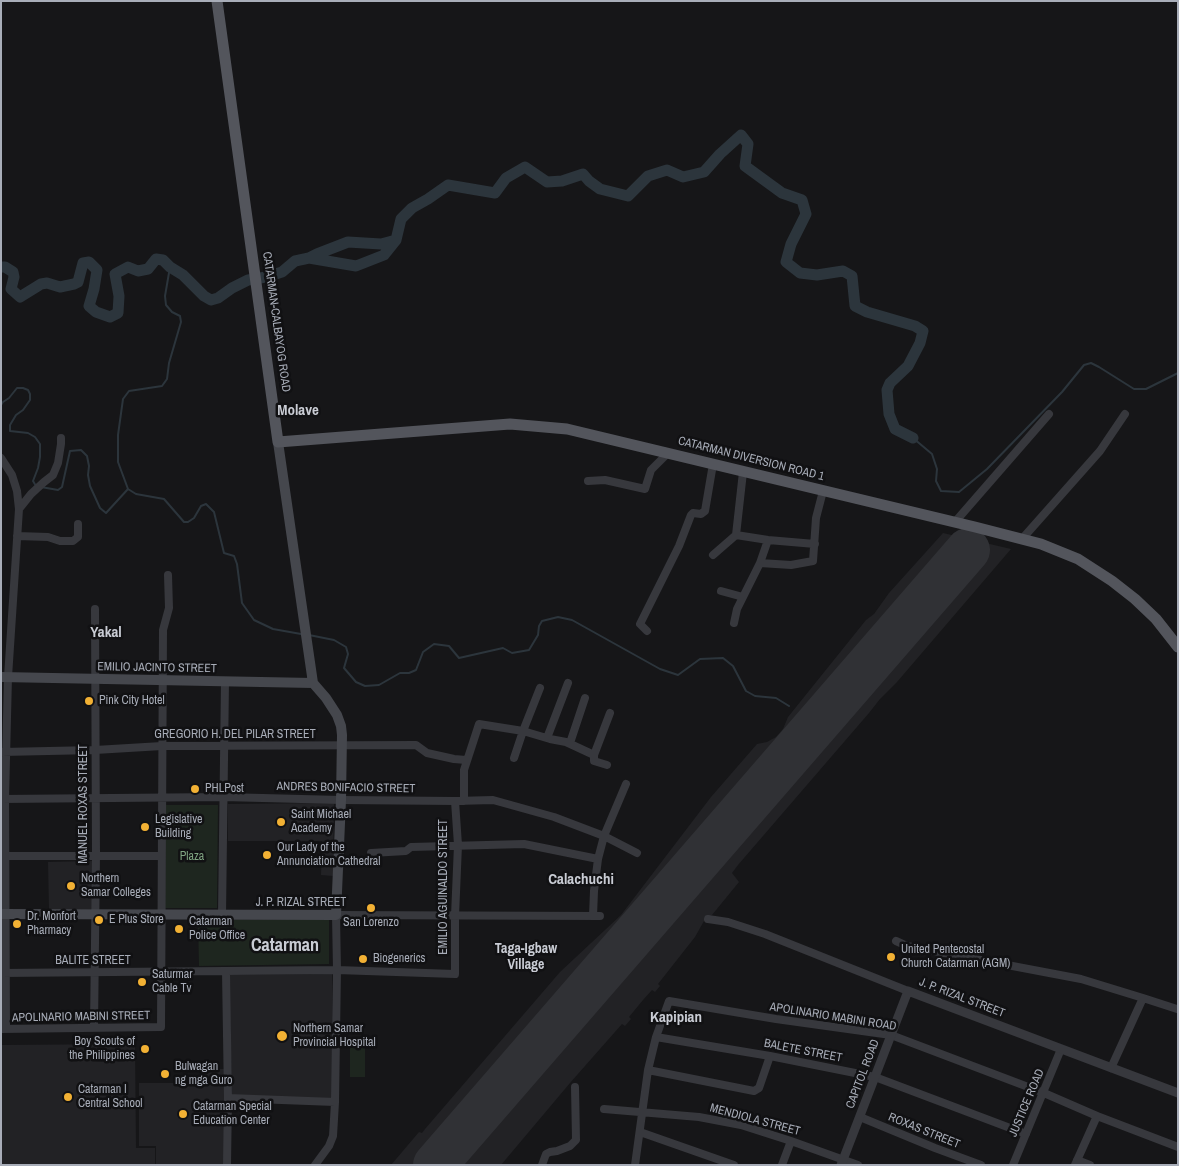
<!DOCTYPE html>
<html>
<head>
<meta charset="utf-8">
<style>
	body { margin:0 }
	#map { position:relative; width:1179px; height:1166px; overflow:hidden; background:#161618; font-family:"Archivo Narrow",sans-serif }
	canvas { display:block }
	.frame { position:absolute; inset:0; border:2px solid #a8adb8; pointer-events:none }
</style>
</head>
<body>
<div id="map">
<canvas width="1179" height="1166"></canvas>
<div class="frame"></div>
</div>
<script>
const ctx = document.querySelector('canvas').getContext('2d');
ctx.lineJoin = 'round';
function paint(path, color) { ctx.fillStyle = color; ctx.fill(path, 'evenodd'); }
const shape = rows => new Path2D(rows.map(r => 'M' + r).join(''));
function stroke(path, color, width, dash) { ctx.strokeStyle = color; ctx.lineWidth = width; ctx.lineCap = dash ? 'butt' : 'round'; ctx.setLineDash(dash || []); ctx.stroke(path); }
function label(font, color, halo, rows, align = 'center') {
  ctx.font = font + ' "Archivo Narrow",sans-serif'; ctx.lineWidth = 5; ctx.setLineDash([]); ctx.textBaseline = 'middle'; ctx.strokeStyle = halo; ctx.fillStyle = color; for (const [text, x, y, turn = 0] of rows) {
    ctx.save(); ctx.translate(x, y); ctx.rotate((+turn || 0) * Math.PI / 180); ctx.textAlign = isNaN(turn) ? turn : align; if (halo) ctx.strokeText(text, 0, 0); ctx.fillText(text, 0, 0); ctx.restore();
  }
}
const built = shape([
	[943,533,1011,549,897,682,880,699,869,713,738,865,732,873,739,882,712,915,707,917,704,921,695,937,658,984,660,986,655,992,652,990,643,1000,629,1017,631,1019,625,1026,622,1024,570,1083,501,1165,391,1165,419,1132,422,1133,425,1129,560,972,621,915,711,797,757,744,767,742,776,737,783,729,788,717,866,620,874,614,889,593],
	[334,803,333,876,321,875,322,841,228,841,228,804],
	[92,861,93,909,49,910,48,862],
	[332,974,333,1099,232,1097,229,975],
	[135,1044,136,1148,155,1148,155,1165,1,1165,1,1045],
	[201,1069,227,1069,227,1165,156,1165,156,1146,139,1146,139,1083,201,1083]
]);
const green = shape([
	[166,805,218,805,217,908,165,908],
	[329,919,329,964,199,966,198,920],
	[350,1047,365,1047,365,1077,350,1077]
]);
const stream = shape([
	[170,267,165,296,166,305,172,312,180,316,181,322,169,363,167,379,162,386,129,391,123,399,118,435,118,462,128,489,136,494,164,499,184,522,188,522,194,518,201,506,206,504,214,512,224,553,234,556,237,564,242,603,254,620,273,629,301,634],
	[1,405,3,402,9,398,17,388,23,388,28,390,30,394,30,400,23,410,16,415,10,425,10,431,28,433,35,437,40,444,40,457,38,468,33,481,36,486],
	[913,438,932,454,937,469,936,481,941,491,959,492,987,469,1062,392,1084,365,1091,363,1099,367,1134,389,1146,389,1178,373],
	[41,487,58,490,62,487,70,451,81,450,87,456,89,466,88,475,90,486,100,508,106,513,128,489],
	[309,635,334,640,346,647,348,654,344,668,356,682,365,686,379,685,400,673,409,673,416,670,423,652,434,644,449,646,459,658,503,648,512,653,529,650,538,635,539,626,542,621,558,617,572,620,660,669,678,675,700,659,723,658,733,666,746,691,755,696,776,698,789,706]
]);
const river = shape([
	[309,258,356,266,384,255,396,240,401,219,412,208,428,199,448,185,495,193,506,178,525,167,547,182,562,181,583,174,589,181,600,189,628,196,648,176,667,170,683,177,704,172,720,154,741,135,748,144,745,166,782,193,802,200,806,214,791,244,786,262,800,273,817,275,843,271,852,276,855,306,867,312,915,326,923,331,920,343,908,366,890,383,887,390,889,414,895,429,913,438],
	[1,267,5,267,13,272,14,277,11,289,20,297,41,284,47,283,60,287,74,284,78,282,83,263,89,262,97,270,94,289,89,306,96,312,110,317,118,313,119,296,115,274,128,267,138,271,148,269,156,259,163,260,170,267,183,275,204,296,211,300,218,298,232,288,248,280,266,277,282,272,295,261,309,258,317,254,348,242,381,244,396,240]
]);
const runway = shape([
	[435,1165,968,550]
]);
const minor = shape([
	[1,458,12,475,17,491,19,509],
	[588,481,605,480,645,489,651,470,668,453],
	[955,522,1049,414],
	[736,535,743,472],
	[17,536,48,537,60,541,73,541,78,537,78,524],
	[1022,539,1100,451,1125,414],
	[713,555,736,535,768,540,815,544],
	[760,563,768,540],
	[721,591,743,597],
	[734,623,737,609,760,563,791,565,813,561,816,518,823,491],
	[647,631,640,624,679,546,691,515,693,513,701,514,705,511,713,464],
	[547,738,568,683],
	[570,743,585,698],
	[2,752,95,750,162,746,416,745,427,753,454,759,466,760],
	[594,755,610,713],
	[514,758,523,731,540,688],
	[626,784,604,836,637,853],
	[1,799,223,797,341,800,455,801,493,800,554,817,604,836,598,859,594,891,593,916],
	[464,801,464,770,479,724,523,731,550,739,566,742,594,755,594,761,607,765],
	[371,853,406,851,411,847,524,844,598,859],
	[1,856,161,856],
	[222,915,225,681],
	[708,919,728,922,765,934,908,991],
	[896,941,907,946,1081,979,1143,998],
	[226,972,228,1098,227,1165],
	[1,973,337,970,455,974,455,916,458,845,455,801],
	[94,1028,96,856,95,609],
	[1,1029,161,1027,163,630,169,608,168,575],
	[6,1029,5,799,8,677,19,509,31,494,44,482,53,475,58,463,61,444,61,438],
	[656,1037,770,1056,875,1077,1026,1134],
	[1111,1068,1143,998,1177,1009],
	[648,1070,754,1091,759,1088,770,1056],
	[228,1098,335,1102],
	[604,1109,699,1117,741,1125,791,1141,858,1165],
	[860,1117,935,1148,981,1165],
	[640,1132,734,1165],
	[1077,1160,1090,1165],
	[315,1165,329,1146,333,1136,335,1102,337,970,336,915,600,916],
	[542,1165,546,1154,550,1152,557,1151,570,1146,576,1140,575,1087],
	[635,1165,648,1070,656,1037,669,1001,776,1019,891,1035,1044,1093,1097,1116,1178,1147],
	[782,1165,791,1141],
	[1013,1165,1061,1049],
	[1075,1165,1097,1116]
]);
const tertiary = shape([
	[841,1165,908,991,1178,1093]
]);
const secondary = shape([
	[1,677,313,683],
	[1,914,336,915,341,800,342,735,341,726,337,715,326,698,313,683,278,442]
]);
const primary = shape([
	[217,1,278,442,510,424,567,429,975,527,1041,544,1078,559,1112,581,1135,599,1156,619,1178,647]
]);
const markers = [
	[89,701,5,"#f2b134"],
	[195,789,5,"#f2b134"],
	[281,822,5,"#f2b134"],
	[145,827,5,"#f2b134"],
	[267,855,5,"#f2b134"],
	[71,886,5,"#f2b134"],
	[371,908,5,"#f2b134"],
	[99,920,5,"#f2b134"],
	[17,924,5,"#f2b134"],
	[179,929,5,"#f2b134"],
	[891,957,5,"#f2b134"],
	[363,959,5,"#f2b134"],
	[142,982,5,"#f2b134"],
	[282,1036,6,"#f2b134"],
	[145,1049,5,"#f2b134"],
	[165,1074,5,"#f2b134"],
	[68,1097,5,"#f2b134"],
	[183,1114,5,"#f2b134"]
];
const streetNames = [
	["CATARMAN-CALBAYOG ROAD",276,322,82],
	["CATARMAN DIVERSION ROAD 1",751,459,14],
	["EMILIO JACINTO STREET",157,668,1],
	["GREGORIO H. DEL PILAR STREET",235,735],
	["ANDRES BONIFACIO STREET",346,788,1],
	["MANUEL ROXAS STREET",84,804,-90],
	["EMILIO AGUINALDO STREET",444,887,-90],
	["J. P. RIZAL STREET",301,903],
	["BALITE STREET",93,961],
	["J. P. RIZAL STREET",962,998,21],
	["APOLINARIO MABINI STREET",81,1017,-1],
	["APOLINARIO MABINI ROAD",833,1017,9],
	["BALETE STREET",803,1051,11],
	["CAPITOL ROAD",863,1074,-69],
	["JUSTICE ROAD",1027,1103,-67],
	["MENDIOLA STREET",755,1120,15],
	["ROXAS STREET",924,1131,22]
];
const poiNames = [
	["Pink City Hotel",99,701],
	["PHLPost",205,789],
	["Saint Michael",291,815],
	["Academy",291,829],
	["Legislative",155,820],
	["Building",155,834],
	["Our Lady of the",277,848],
	["Annunciation Cathedral",277,862],
	["Northern",81,879],
	["Samar Colleges",81,893],
	["Dr. Monfort",27,917],
	["Pharmacy",27,931],
	["E Plus Store",109,920],
	["Catarman",189,922],
	["Police Office",189,936],
	["San Lorenzo",371,923,"center"],
	["United Pentecostal",901,950],
	["Church Catarman (AGM)",901,964],
	["Biogenerics",373,959],
	["Saturmar",152,975],
	["Cable Tv",152,989],
	["Northern Samar",293,1029],
	["Provincial Hospital",293,1043],
	["Boy Scouts of",135,1042,"right"],
	["the Philippines",135,1056,"right"],
	["Bulwagan",175,1067],
	["ng mga Guro",175,1081],
	["Catarman I",78,1090],
	["Central School",78,1104],
	["Catarman Special",193,1107],
	["Education Center",193,1121]
];
const parkNames = [
	["Plaza",192,857]
];
const neighbourhoodNames = [
	["Taga-Igbaw",526,949],
	["Village",526,965]
];
const quarterNames = [
	["Molave",298,411],
	["Yakal",106,633],
	["Calachuchi",581,880],
	["Kapipian",676,1018]
];
const districtNames = [
	["Catarman",285,946]
];
paint(built, '#222225');
paint(green, '#1e261f');
stroke(stream, '#2c353c', 2);
stroke(river, '#2c353c', 11);
stroke(runway, '#303135', 44);
stroke(minor, '#37383d', 8);
stroke(tertiary, '#37383d', 9);
stroke(secondary, '#45474d', 10);
stroke(primary, '#53555c', 11);
for (const [x, y, r, color] of markers) { const dot = new Path2D(); dot.arc(x, y, r, 0, 2 * Math.PI); ctx.fillStyle = color; ctx.fill(dot); stroke(dot, '#111113', 2); }
label('12px', '#a8adb8', '#111113', streetNames);
label('12px', '#a8adb8', '#111113', poiNames, 'left');
label('12px', '#7fa381', '#111113', parkNames);
label('bold 14px', '#c9ccd4', '#111113', neighbourhoodNames);
label('bold 15px', '#c9ccd4', '#111113', quarterNames);
label('bold 18px', '#c9ccd4', '#111113', districtNames);
</script>
</body>
</html>
